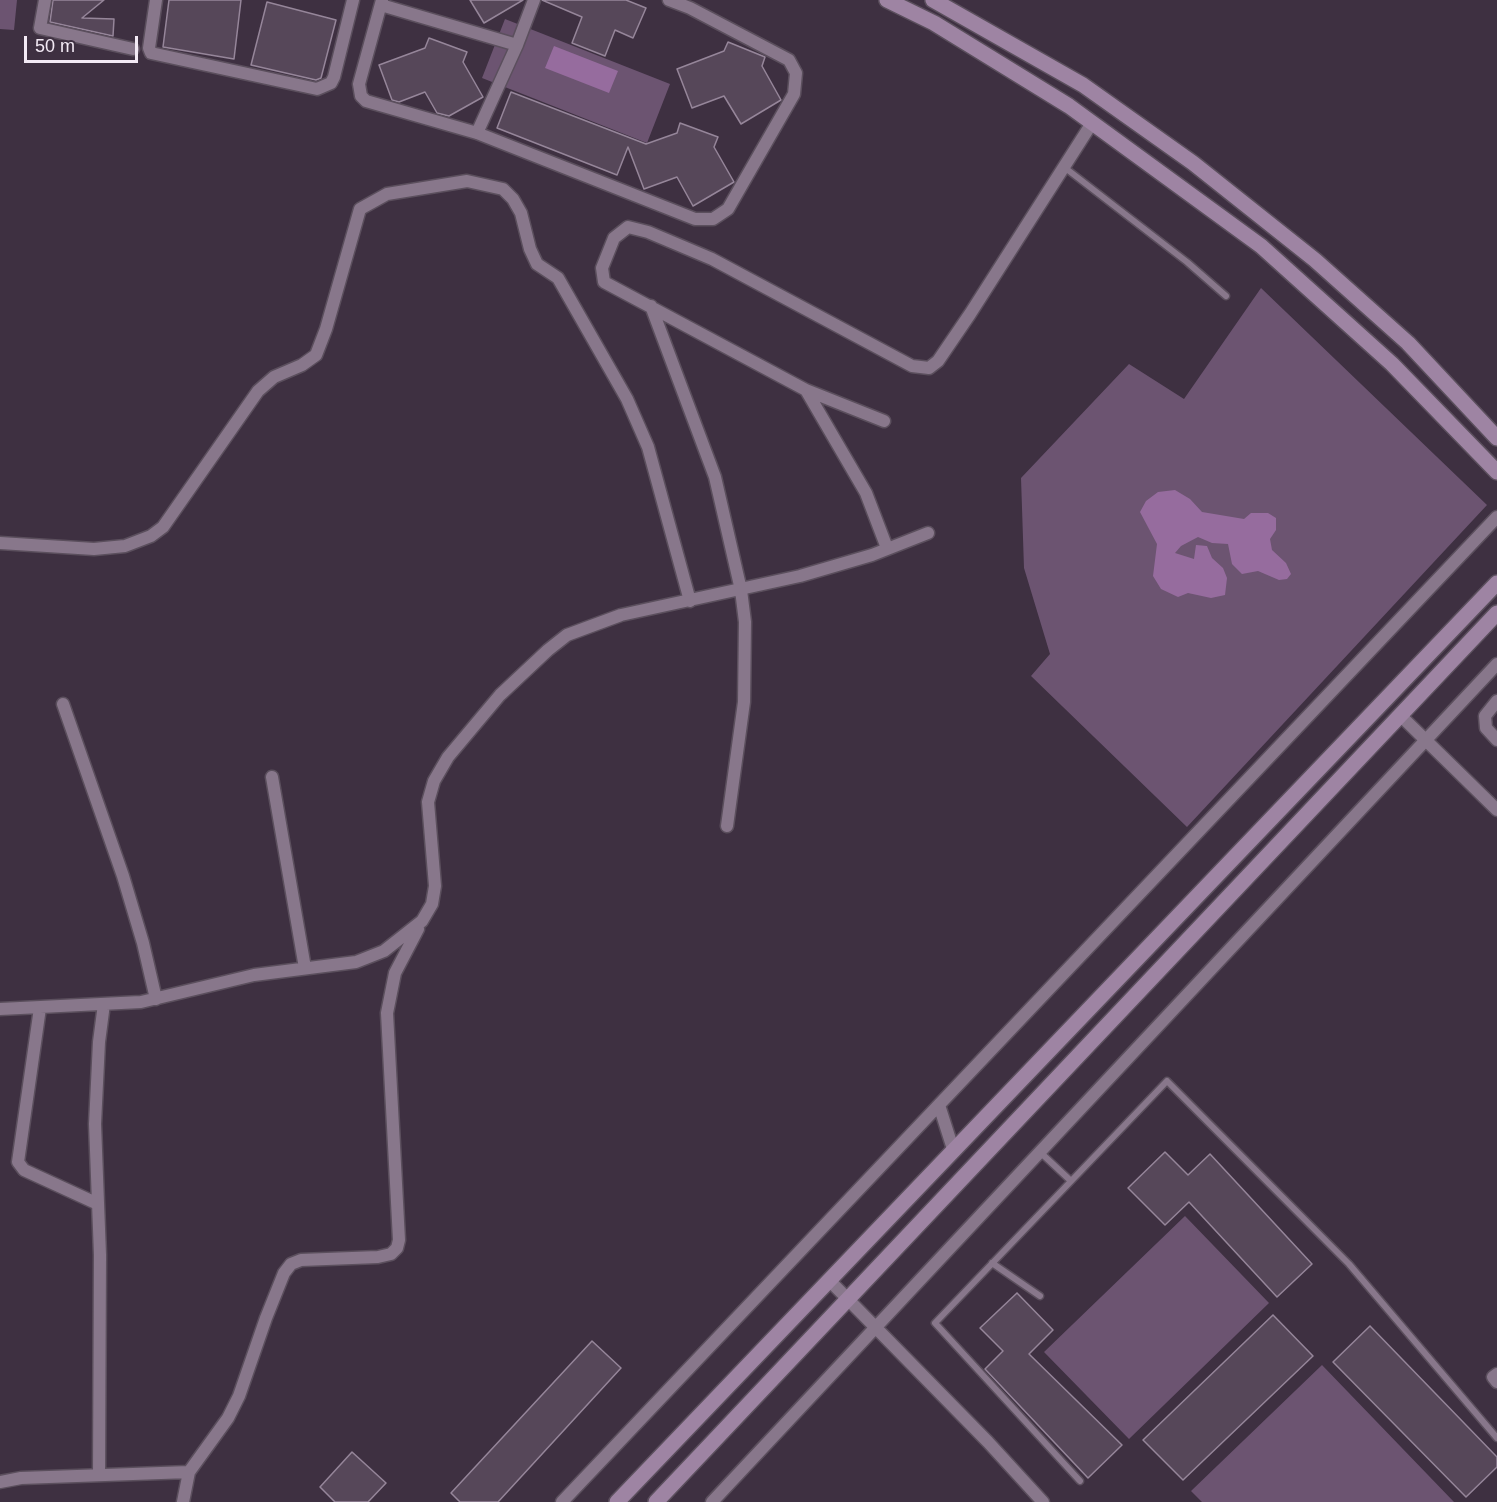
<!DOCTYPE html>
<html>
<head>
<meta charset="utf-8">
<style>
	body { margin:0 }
	#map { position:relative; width:1497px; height:1502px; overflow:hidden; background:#3e3041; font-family:Arial,sans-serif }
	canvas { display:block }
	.scale { position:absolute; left:24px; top:36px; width:114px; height:27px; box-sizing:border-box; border:3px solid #f3eaf5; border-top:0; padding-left:8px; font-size:18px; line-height:21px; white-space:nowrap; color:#f3eaf5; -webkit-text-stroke:4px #3e3041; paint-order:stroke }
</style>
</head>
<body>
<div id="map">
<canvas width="1497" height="1502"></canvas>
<div class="scale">50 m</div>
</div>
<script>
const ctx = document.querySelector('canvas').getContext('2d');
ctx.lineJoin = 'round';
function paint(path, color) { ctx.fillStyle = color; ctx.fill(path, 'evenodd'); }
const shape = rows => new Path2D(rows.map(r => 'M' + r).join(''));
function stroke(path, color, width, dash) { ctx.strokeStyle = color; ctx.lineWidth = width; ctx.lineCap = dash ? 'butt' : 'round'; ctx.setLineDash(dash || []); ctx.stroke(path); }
const green = shape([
	[0,0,17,0,14,30,0,29],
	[505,19,670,84,647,143,482,78],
	[1261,288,1487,505,1187,827,1031,676,1050,654,1024,568,1021,478,1129,364,1184,399],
	[1185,1216,1269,1303,1129,1439,1044,1352],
	[1322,1365,1454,1502,1202,1502,1191,1491]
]);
const water = shape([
	[554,46,618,71,609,93,545,68],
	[1175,490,1190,499,1202,512,1244,519,1251,513,1268,513,1276,518,1276,530,1270,539,1272,550,1286,563,1291,574,1287,579,1279,580,1258,571,1242,574,1232,564,1228,544,1212,543,1198,537,1181,546,1175,553,1194,559,1196,545,1207,546,1212,558,1223,568,1227,578,1225,595,1211,598,1188,593,1178,597,1161,589,1153,576,1157,544,1140,512,1146,501,1158,492]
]);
const building = shape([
	[53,0,104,0,82,18,114,19,113,36,50,22,53,0],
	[169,0,241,0,234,59,163,47,169,0],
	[470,0,523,0,484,23,470,0],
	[542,0,626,0,646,8,633,38,615,30,605,56,572,43,582,17,542,0],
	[267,2,336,20,321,78,316,80,251,65,267,2],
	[429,38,467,52,463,62,483,97,449,116,437,113,425,92,399,102,392,100,379,65,425,48,429,38],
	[728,42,765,57,762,66,781,100,741,124,724,96,692,108,677,69,724,51,728,42],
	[511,92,646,144,677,133,680,123,718,137,714,147,734,182,693,206,677,177,644,189,628,147,617,175,497,128,511,92],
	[1165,1152,1188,1175,1210,1154,1312,1264,1277,1297,1189,1202,1165,1225,1128,1188,1165,1152],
	[1017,1293,1053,1330,1029,1354,1122,1445,1088,1478,985,1369,1003,1351,980,1328,1017,1293],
	[1273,1315,1313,1356,1183,1480,1143,1440,1273,1315],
	[1370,1326,1497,1457,1497,1467,1466,1497,1333,1362,1370,1326],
	[592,1341,621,1368,498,1502,460,1502,451,1493,592,1341],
	[352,1452,386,1483,368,1502,335,1502,320,1487,352,1452]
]);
const lane = shape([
	[1064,167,1187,262,1226,296],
	[1041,1153,1071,1181],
	[992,1263,1040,1296],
	[1080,1481,935,1323,1167,1081,1349,1264,1497,1438]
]);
const street = shape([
	[45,0,40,28,133,49],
	[156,0,149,48,151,53,317,89,331,83,334,77,353,0],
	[382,0,359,84,361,96,366,101,477,133,695,219,713,219,728,209,794,94,796,73,789,60,690,8,669,0],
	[381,5,517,45,477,133],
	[517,45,534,0],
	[651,306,715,477,741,590,745,622,744,702,727,826],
	[806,390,866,493,887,548],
	[884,421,806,390,604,282,602,268,614,238,628,227,648,232,712,259,912,366,929,368,938,361,970,314,1092,123],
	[0,543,94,549,125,546,151,536,163,527,258,391,274,377,302,365,316,355,326,329,360,209,387,194,467,181,503,189,513,199,521,213,530,249,537,264,558,278,627,399,648,447,690,601],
	[1497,701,1485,716,1486,728,1497,740],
	[63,704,123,876,143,943,156,999],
	[1401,716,1497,810],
	[272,777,305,968],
	[40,1008,18,1162,24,1170,98,1204],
	[0,1009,141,1002,254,975,356,962,384,951,422,921,432,904,435,886,428,802,434,781,448,757,500,695,548,650,567,635,621,615,800,576,872,555,928,533],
	[939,1105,953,1149],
	[829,1280,988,1442,1043,1502],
	[1497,1374,1493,1377,1497,1382],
	[99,1475,100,1255,95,1124,99,1042,104,1004],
	[0,1482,21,1478,189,1472],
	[183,1502,189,1472,228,1418,239,1396,266,1318,284,1273,291,1264,301,1260,378,1257,391,1254,397,1248,399,1240,387,1013,395,973,418,929],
	[562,1502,1497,517],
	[712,1502,1497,664]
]);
const secondary = shape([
	[887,0,934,23,1069,106,1261,246,1392,364,1497,472],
	[933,0,1083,85,1193,163,1315,260,1408,343,1497,438],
	[617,1502,1497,583],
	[656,1502,1497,613]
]);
paint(green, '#6c5471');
paint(water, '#966c9e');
paint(building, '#564759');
stroke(building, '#96869a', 1.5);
stroke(lane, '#5b4f5d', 9);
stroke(street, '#5b4f5d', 15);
stroke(secondary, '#5b4f5d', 18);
stroke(lane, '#88778b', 6);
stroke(street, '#88778b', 12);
stroke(secondary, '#9e84a3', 15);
</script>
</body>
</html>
